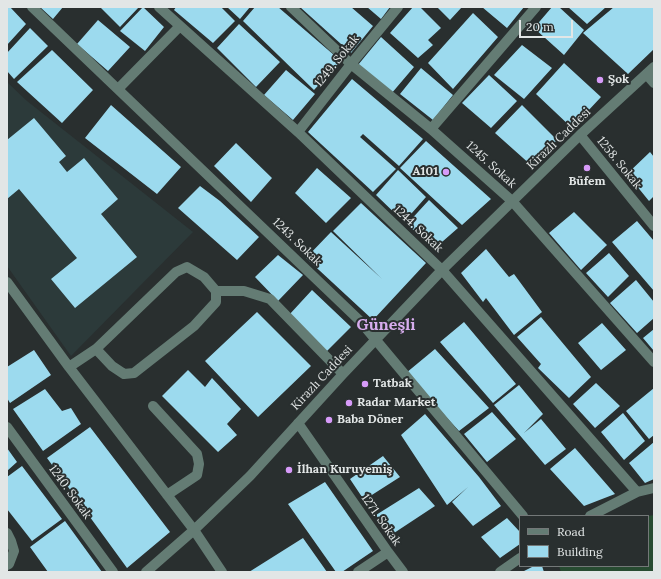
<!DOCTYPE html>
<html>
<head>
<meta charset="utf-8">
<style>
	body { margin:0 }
	#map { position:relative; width:661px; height:579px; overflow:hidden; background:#292f2f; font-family:Lora,serif }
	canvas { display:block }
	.frame { position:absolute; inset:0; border:8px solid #e2e6e6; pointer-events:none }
	.legend { position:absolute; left:519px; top:515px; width:130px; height:52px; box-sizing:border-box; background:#292f2f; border:1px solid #737878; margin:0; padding:5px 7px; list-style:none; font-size:12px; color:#e2e6e6 }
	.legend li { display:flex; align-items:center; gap:8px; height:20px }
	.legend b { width:20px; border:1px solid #737878 }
	.scale { position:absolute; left:519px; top:20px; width:54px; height:18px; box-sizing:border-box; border:2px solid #e2e6e6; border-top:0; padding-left:5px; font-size:12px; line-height:14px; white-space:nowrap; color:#e2e6e6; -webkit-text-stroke:3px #292f2f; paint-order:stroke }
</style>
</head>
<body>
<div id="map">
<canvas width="661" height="579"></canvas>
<div class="frame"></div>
<ul class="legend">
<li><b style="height:5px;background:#647c74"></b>Road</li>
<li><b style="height:11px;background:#9cdaee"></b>Building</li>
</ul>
<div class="scale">20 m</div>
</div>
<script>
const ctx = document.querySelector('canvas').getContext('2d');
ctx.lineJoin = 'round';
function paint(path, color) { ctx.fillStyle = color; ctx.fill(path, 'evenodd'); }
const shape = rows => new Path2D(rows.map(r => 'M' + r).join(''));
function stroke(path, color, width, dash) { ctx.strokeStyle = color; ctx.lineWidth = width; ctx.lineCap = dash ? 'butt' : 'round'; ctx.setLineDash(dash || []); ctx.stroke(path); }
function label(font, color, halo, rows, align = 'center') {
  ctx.font = font + ' Lora,serif'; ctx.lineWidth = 4; ctx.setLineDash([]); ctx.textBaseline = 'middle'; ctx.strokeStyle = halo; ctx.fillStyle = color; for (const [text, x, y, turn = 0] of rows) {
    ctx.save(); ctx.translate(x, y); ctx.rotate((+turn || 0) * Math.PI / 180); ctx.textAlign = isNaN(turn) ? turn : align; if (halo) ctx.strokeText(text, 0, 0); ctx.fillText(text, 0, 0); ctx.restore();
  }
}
const built = shape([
	[7,82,27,101,193,232,71,356,7,266]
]);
const green = shape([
	[654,515,654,572,561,572,559,566,648,566,648,516]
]);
const building = shape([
	[7,7,10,7,26,24,7,45],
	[40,7,63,7,53,19],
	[100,7,139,7,120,27],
	[143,7,164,27,145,51,120,31],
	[176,7,221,7,235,21,213,43,174,10],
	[227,7,250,7,240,19],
	[255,7,278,7,341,61,314,90,243,21],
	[300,7,351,7,373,26,351,53],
	[367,7,390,7,381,19],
	[413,7,420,7,441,28,428,40,433,45,418,58,390,33],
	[437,7,462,7,450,20],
	[482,7,524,7,507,28],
	[552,7,559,7,584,30,564,55,534,28],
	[568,7,606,7,587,24],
	[614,7,654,7,654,49,628,74,583,33],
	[473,13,498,37,453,89,428,63],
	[98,20,130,47,108,71,77,44],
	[239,24,280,62,256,87,217,48],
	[30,28,48,46,14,79,7,71,7,53],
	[381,37,414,67,391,94,358,65],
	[522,45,552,68,524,99,494,75],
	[52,50,93,90,62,123,17,82],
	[564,63,601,97,572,128,536,94],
	[421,68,453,95,433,120,400,94],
	[286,70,315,94,293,120,264,95],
	[489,75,517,101,491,128,462,103],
	[352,79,423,139,399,166,363,134,360,137,396,169,373,192,308,132],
	[111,105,181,167,157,194,85,138],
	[522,105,557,140,532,166,495,133],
	[34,118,66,156,59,162,67,172,84,158,118,199,101,214,137,257,75,308,51,279,77,258,19,189,7,199,7,140],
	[426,141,491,199,462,225,400,168],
	[236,143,272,178,251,202,214,166],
	[650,152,654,157,654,196,649,201,627,174],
	[317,168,351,198,326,223,295,193],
	[398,170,426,197,404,222,376,195],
	[200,186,220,201,259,237,237,260,178,208],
	[429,200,458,228,434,249,407,224],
	[361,203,426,263,373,320,306,258,331,232,382,279,333,231],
	[574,212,607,245,581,270,549,233],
	[637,221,654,241,654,291,612,242],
	[486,249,509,277,514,274,542,312,514,335,486,298,483,302,461,273],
	[609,253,629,276,608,297,586,273],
	[278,255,303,275,278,301,255,277],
	[636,280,654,302,654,318,637,333,610,303],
	[312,290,351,327,326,352,289,315],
	[257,312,311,366,258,417,205,361],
	[541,317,591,377,569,398,538,368,541,364,517,337],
	[464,322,516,384,493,403,440,342],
	[602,323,626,350,601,370,578,343],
	[654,329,654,351,643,338],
	[435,349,489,408,459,431,406,373],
	[34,350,51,375,10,403,7,398,7,367],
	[188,370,205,387,212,378,241,409,227,424,237,435,218,452,162,396],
	[596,383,620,406,595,428,573,404],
	[519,385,543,414,524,433,541,419,566,449,545,465,494,405],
	[654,388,654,435,649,439,626,411],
	[45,389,62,411,71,408,81,424,43,451,13,409],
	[492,412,516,439,487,462,464,434],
	[623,413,645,441,624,460,601,432],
	[425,414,479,477,501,506,473,526,452,502,468,487,447,505,401,435],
	[90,427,170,532,127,568,47,458],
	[654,442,654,479,645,483,629,463],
	[7,448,17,462,7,471],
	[575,448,615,494,584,506,550,469],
	[383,456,400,477,364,500,350,479],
	[22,466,62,519,32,541,7,509,7,477],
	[325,482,373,551,342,572,336,572,288,504],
	[419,488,435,506,391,535,376,515],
	[507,518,520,532,520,544,500,558,481,537],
	[65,521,102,572,48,572,30,547],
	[303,538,327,572,249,572],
	[534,566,542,566,544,572,522,572]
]);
const minor = shape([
	[32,7,360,321,523,516],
	[159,7,298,132,442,270,637,492],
	[291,7,351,64,431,129,512,201,654,362],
	[647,75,654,83],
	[118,89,180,26],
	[431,129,536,7],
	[298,132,351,64,398,7],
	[580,135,654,226],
	[7,282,69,367,194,530,222,572],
	[216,291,244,291,270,299,343,374],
	[69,367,96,349,176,272,187,267,204,277,216,291,216,302,194,326,134,373,124,374,112,366,96,349],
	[153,406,197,454,199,464,197,475,167,495],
	[298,423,388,552,403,572],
	[7,427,113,572],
	[590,516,637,492,654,488],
	[7,533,11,541,14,551,9,564,7,565],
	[146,572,194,530,250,476,343,374,442,270,580,135,654,67],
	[358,572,388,552],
	[500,572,520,558]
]);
const markers = [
	[600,80,4,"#d79bf9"],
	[587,168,4,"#d79bf9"],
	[446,172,4,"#d79bf9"],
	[365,384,4,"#d79bf9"],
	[349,403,4,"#d79bf9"],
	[329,420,4,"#d79bf9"],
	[289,470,4,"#d79bf9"]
];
const streetNames = [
	["1249. Sokak",337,61,-51],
	["Kirazlı Caddesi",559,139,-44],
	["1258. Sokak",619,163,51],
	["1245. Sokak",491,165,42],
	["1244. Sokak",418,229,43],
	["1243. Sokak",297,242,44],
	["Kirazlı Caddesi",322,378,-47],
	["1240. Sokak",70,492,54],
	["1271. Sokak",381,520,55]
];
const poiNames = [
	["Şok",608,80],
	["A101",438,172,"right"],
	["Büfem",587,182,"center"],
	["Tatbak",373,384],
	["Radar Market",357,403],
	["Baba Döner",337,420],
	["İlhan Kuruyemiş",297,470]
];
const districtNames = [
	["Güneşli",386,325]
];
paint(built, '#2c3a3a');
paint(green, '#274b31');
paint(building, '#9cdaee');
stroke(minor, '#647c74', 10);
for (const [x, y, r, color] of markers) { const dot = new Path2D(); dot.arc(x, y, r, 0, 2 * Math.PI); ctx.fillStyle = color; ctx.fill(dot); stroke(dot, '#292f2f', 1.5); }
label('12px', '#e2e6e6', '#292f2f', streetNames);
label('bold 12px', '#e2e6e6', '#292f2f', poiNames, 'left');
label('bold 16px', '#d7adee', '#292f2f', districtNames);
</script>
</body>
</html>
